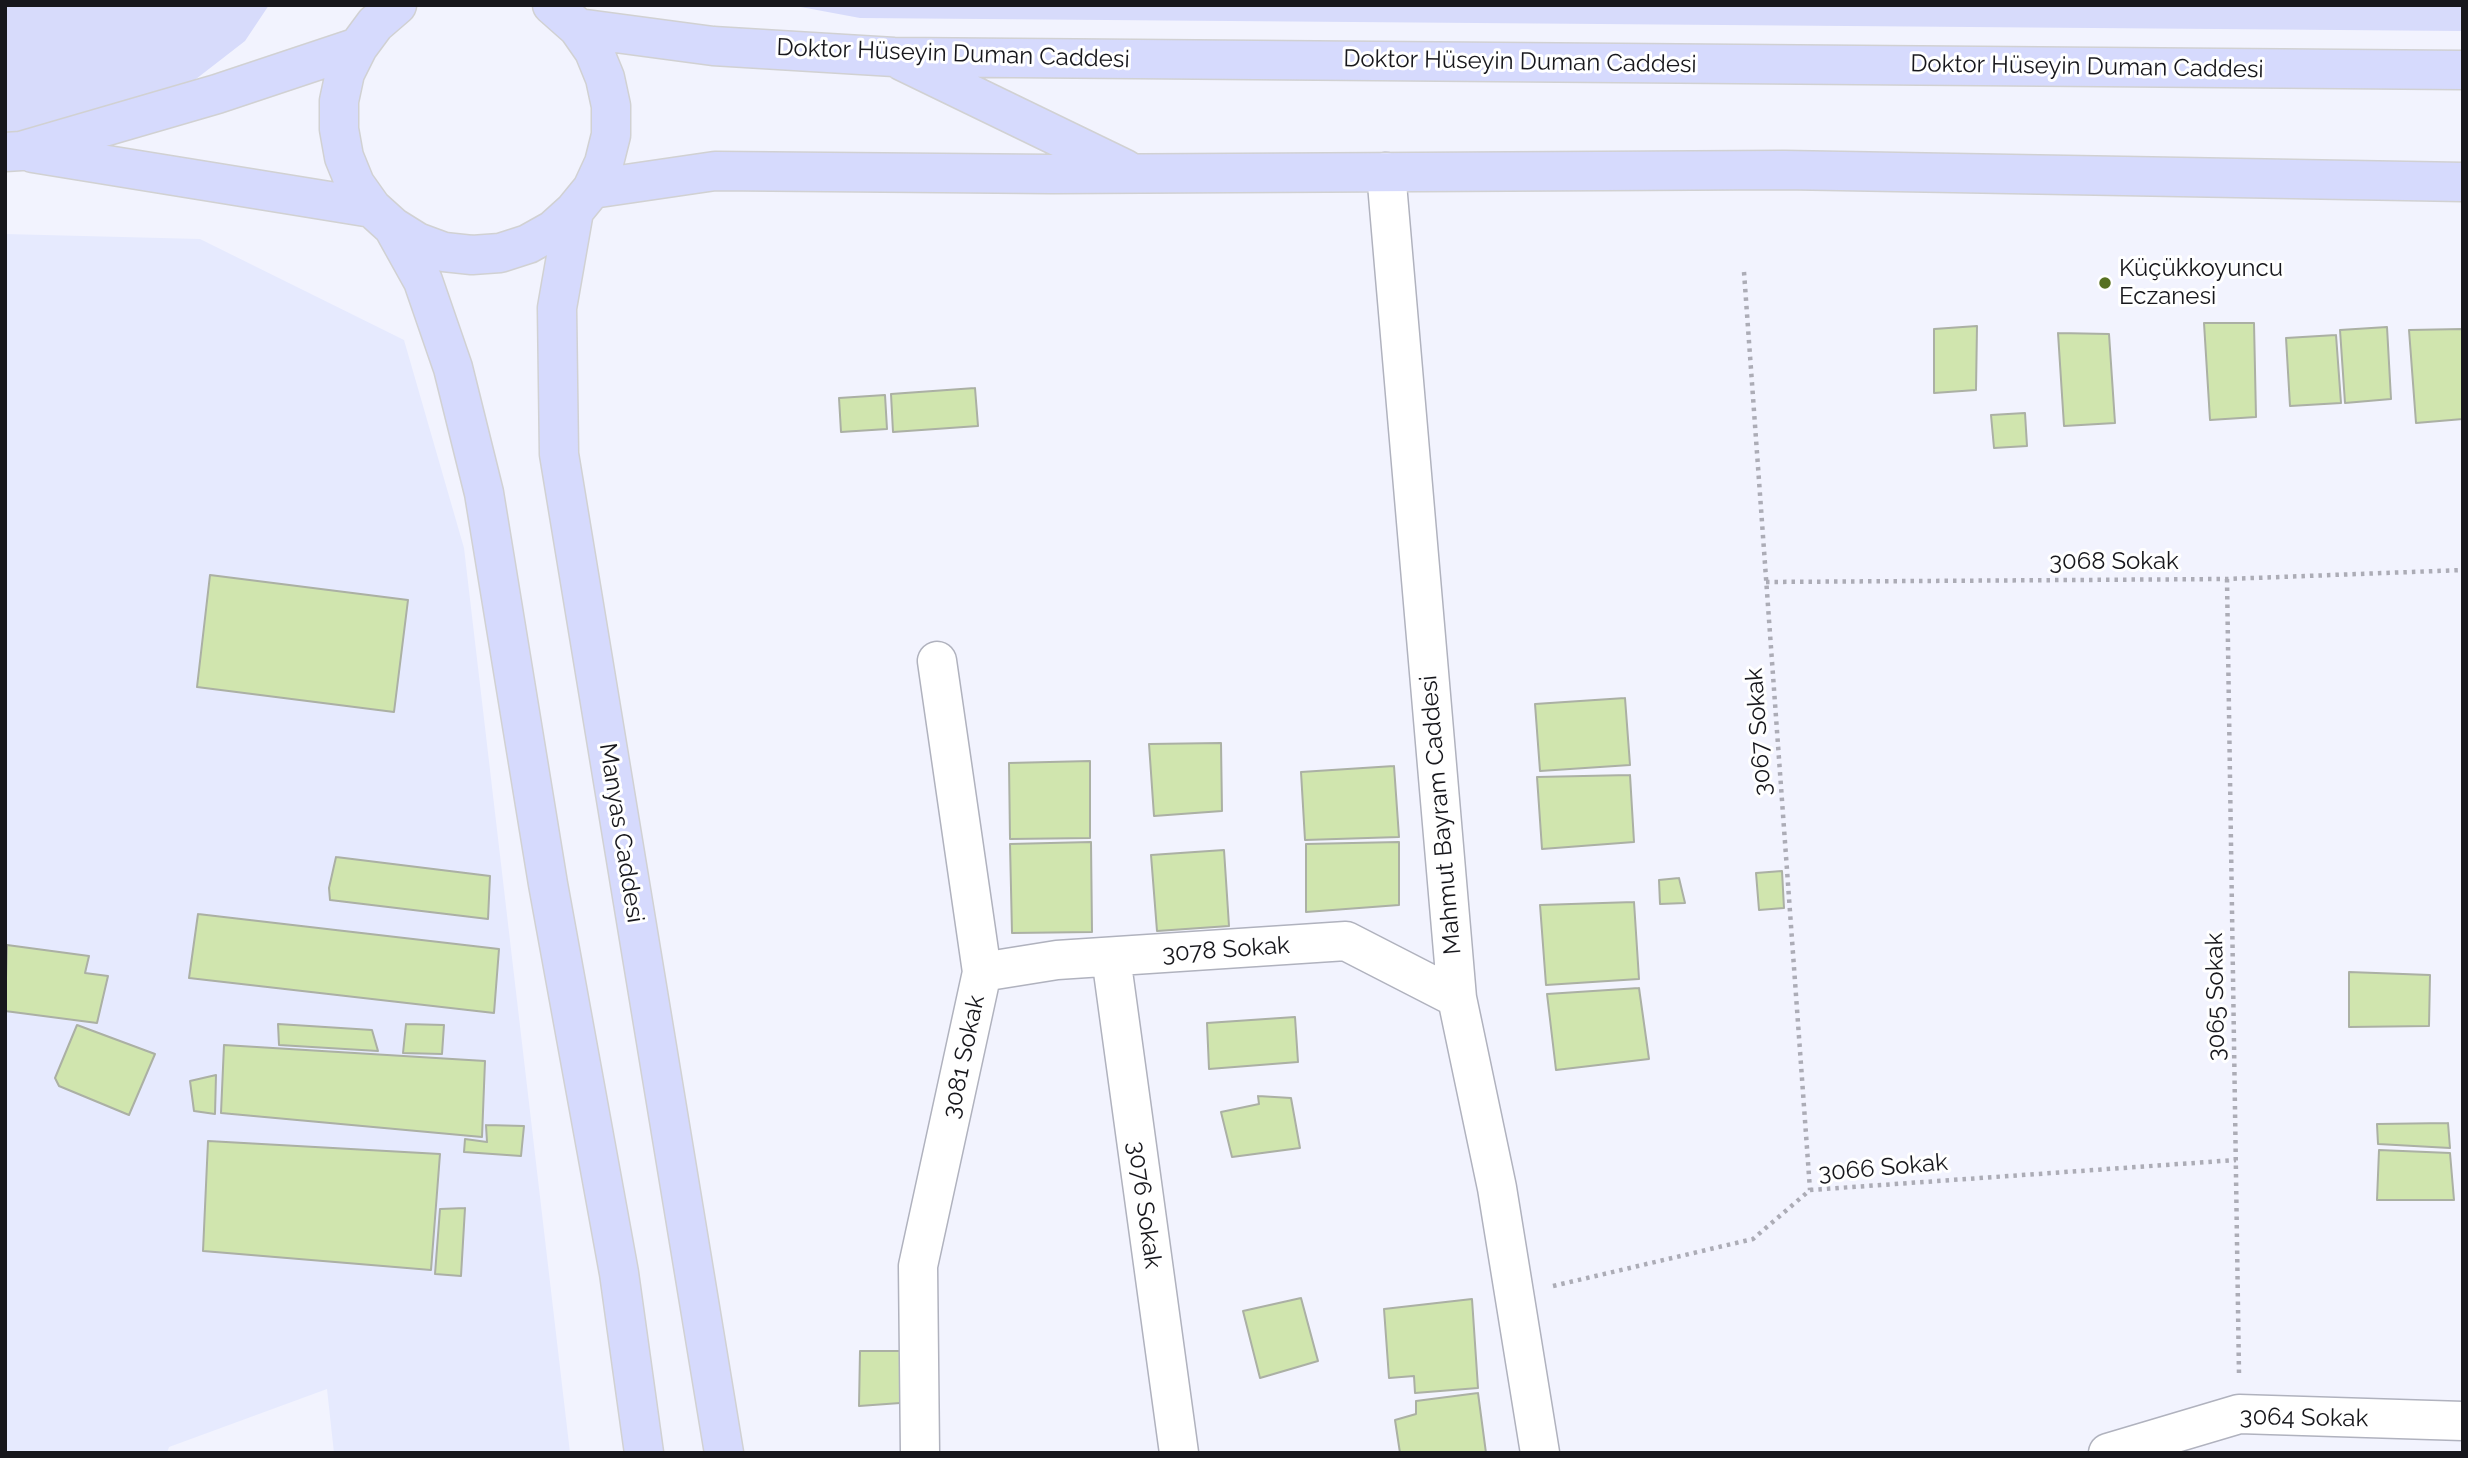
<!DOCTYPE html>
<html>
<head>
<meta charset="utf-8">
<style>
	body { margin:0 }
	#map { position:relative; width:2468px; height:1458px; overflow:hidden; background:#f2f3fe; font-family:Raleway,sans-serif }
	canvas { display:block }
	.frame { position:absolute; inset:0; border:7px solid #17171c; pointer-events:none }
</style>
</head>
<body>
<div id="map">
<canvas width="2468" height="1458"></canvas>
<div class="frame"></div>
</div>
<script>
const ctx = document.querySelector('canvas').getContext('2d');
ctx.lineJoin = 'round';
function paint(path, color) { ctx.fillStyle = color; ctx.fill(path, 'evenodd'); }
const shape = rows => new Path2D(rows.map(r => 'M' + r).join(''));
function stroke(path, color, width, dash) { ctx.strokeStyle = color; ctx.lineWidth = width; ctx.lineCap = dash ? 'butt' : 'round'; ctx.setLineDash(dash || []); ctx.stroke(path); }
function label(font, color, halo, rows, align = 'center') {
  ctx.font = font + ' Raleway,sans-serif'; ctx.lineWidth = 6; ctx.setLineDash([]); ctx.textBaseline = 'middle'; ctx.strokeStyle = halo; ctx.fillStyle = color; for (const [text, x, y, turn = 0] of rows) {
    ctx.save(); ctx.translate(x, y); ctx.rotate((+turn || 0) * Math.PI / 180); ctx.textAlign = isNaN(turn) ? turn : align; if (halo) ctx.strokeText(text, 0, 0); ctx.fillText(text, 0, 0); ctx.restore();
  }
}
const built = shape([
	[5,234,200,239,404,340,464,548,570,1453,334,1453,327,1389,169,1447,167,1453,5,1453]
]);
const green = shape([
	[5,5,269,5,245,41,125,134,5,135],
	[790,5,2463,5,2463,31,860,18]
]);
const building = shape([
	[2204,323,2254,323,2256,417,2210,420,2204,323],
	[1977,326,1976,390,1934,393,1934,329,1977,326],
	[2387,327,2391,399,2345,403,2340,330,2387,327],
	[2463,329,2463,419,2416,423,2409,330,2463,329],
	[2058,333,2109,334,2115,423,2064,426,2058,333],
	[2336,335,2341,403,2290,406,2286,338,2336,335],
	[975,388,978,426,893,432,891,394,975,388],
	[885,395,887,429,841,432,839,398,885,395],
	[2025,413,2027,446,1994,448,1991,415,2025,413],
	[210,575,408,600,394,712,197,687,210,575],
	[1625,698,1630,765,1540,771,1535,704,1625,698],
	[1221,743,1222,811,1154,816,1149,744,1221,743],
	[1090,761,1090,838,1010,839,1009,763,1090,761],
	[1394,766,1399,837,1305,840,1301,772,1394,766],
	[1630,775,1634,842,1542,849,1537,777,1630,775],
	[1091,842,1092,932,1012,933,1010,844,1091,842],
	[1399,842,1399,905,1306,912,1306,844,1399,842],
	[1224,850,1229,926,1157,931,1151,855,1224,850],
	[336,857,490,876,488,919,330,900,329,888,336,857],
	[1782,871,1784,908,1759,910,1756,873,1782,871],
	[1679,878,1685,903,1660,904,1659,880,1679,878],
	[1634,902,1639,979,1546,985,1540,905,1634,902],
	[198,914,499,949,494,1013,189,978,198,914],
	[7,945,89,956,85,973,108,976,97,1023,5,1011,7,945],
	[2349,972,2430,975,2429,1026,2349,1027,2349,972],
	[1639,988,1649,1059,1556,1070,1547,994,1639,988],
	[1295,1017,1298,1062,1209,1069,1207,1023,1295,1017],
	[278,1024,372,1030,378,1051,279,1045,278,1024],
	[406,1024,444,1025,442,1054,403,1053,406,1024],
	[77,1025,155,1054,129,1115,59,1086,55,1078,77,1025],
	[224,1045,485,1061,482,1137,221,1113,224,1045],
	[216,1075,215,1114,194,1111,190,1081,216,1075],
	[1258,1096,1291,1098,1300,1148,1232,1157,1221,1112,1259,1104,1258,1096],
	[2448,1123,2450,1148,2378,1144,2377,1124,2448,1123],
	[486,1125,524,1126,521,1156,464,1152,465,1139,487,1142,486,1125],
	[208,1141,440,1154,431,1270,203,1251,208,1141],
	[2379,1150,2450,1153,2454,1200,2377,1200,2379,1150],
	[465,1208,461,1276,435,1274,440,1209,465,1208],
	[1301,1298,1318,1361,1260,1378,1243,1311,1301,1298],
	[1472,1299,1478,1388,1415,1393,1414,1376,1389,1378,1384,1309,1472,1299],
	[860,1351,915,1351,914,1402,859,1406,860,1351],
	[1478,1393,1486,1453,1400,1453,1395,1420,1416,1414,1416,1401,1478,1393]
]);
const path = shape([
	[1744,272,1810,1190],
	[2227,579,2239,1374],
	[1766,582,2227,579,2463,570],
	[1553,1286,1753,1239,1810,1190,2236,1160]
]);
const minor = shape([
	[1386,172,1457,998,1497,1188,1540,1453],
	[1111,957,1179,1453],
	[982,972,1057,960,1346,941,1457,998],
	[920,1453,918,1266,982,972,937,661],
	[2108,1453,2239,1414,2463,1421]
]);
const major = shape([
	[397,5,375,24,358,47,345,73,339,101,339,129,344,157,355,184,372,208,393,227,417,242,444,252,472,255,500,253,528,244,553,230,574,211,592,189,604,163,611,135,611,106,605,78,594,51,578,28,552,5],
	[578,28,713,46,894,57,2463,70],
	[902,61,1125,169],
	[5,152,21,151,217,94,358,47],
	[33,153,372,208],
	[592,189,715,171,1052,174,1784,170,2463,182],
	[574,211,557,308,559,454,724,1453],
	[393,227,423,281,453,368,484,493,548,884,619,1273,644,1453]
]);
const markers = [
	[2105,283,7,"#577021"]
];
const streetNames = [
	["Doktor Hüseyin Duman Caddesi",953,54,2],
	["Doktor Hüseyin Duman Caddesi",1520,62,1],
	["Doktor Hüseyin Duman Caddesi",2087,67,1],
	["3068 Sokak",2114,562],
	["3067 Sokak",1759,732,-94],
	["Mahmut Bayram Caddesi",1441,815,-95],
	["Manyas Caddesi",621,833,81],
	["3078 Sokak",1226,950,-4],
	["3065 Sokak",2216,997,-91],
	["3081 Sokak",964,1057,-78],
	["3066 Sokak",1883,1168,-5],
	["3076 Sokak",1144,1205,82],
	["3064 Sokak",2304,1418,1]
];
const poiNames = [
	["Küçükkoyuncu",2119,269],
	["Eczanesi",2119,297]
];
paint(built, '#e6eafe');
paint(green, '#d7dbfb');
paint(building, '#d0e5ae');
stroke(building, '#abb0a4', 2);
stroke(minor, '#b0b2be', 41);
stroke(major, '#d1d1d2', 41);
stroke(path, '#acacb6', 4.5, [3.5, 5]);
stroke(minor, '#fff', 38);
stroke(major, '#d6dafd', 38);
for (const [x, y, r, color] of markers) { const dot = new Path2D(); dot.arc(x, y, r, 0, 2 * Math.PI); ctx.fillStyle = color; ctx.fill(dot); stroke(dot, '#fff', 2.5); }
label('24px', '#17171c', '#fff', streetNames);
label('24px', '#17171c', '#fff', poiNames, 'left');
</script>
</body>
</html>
